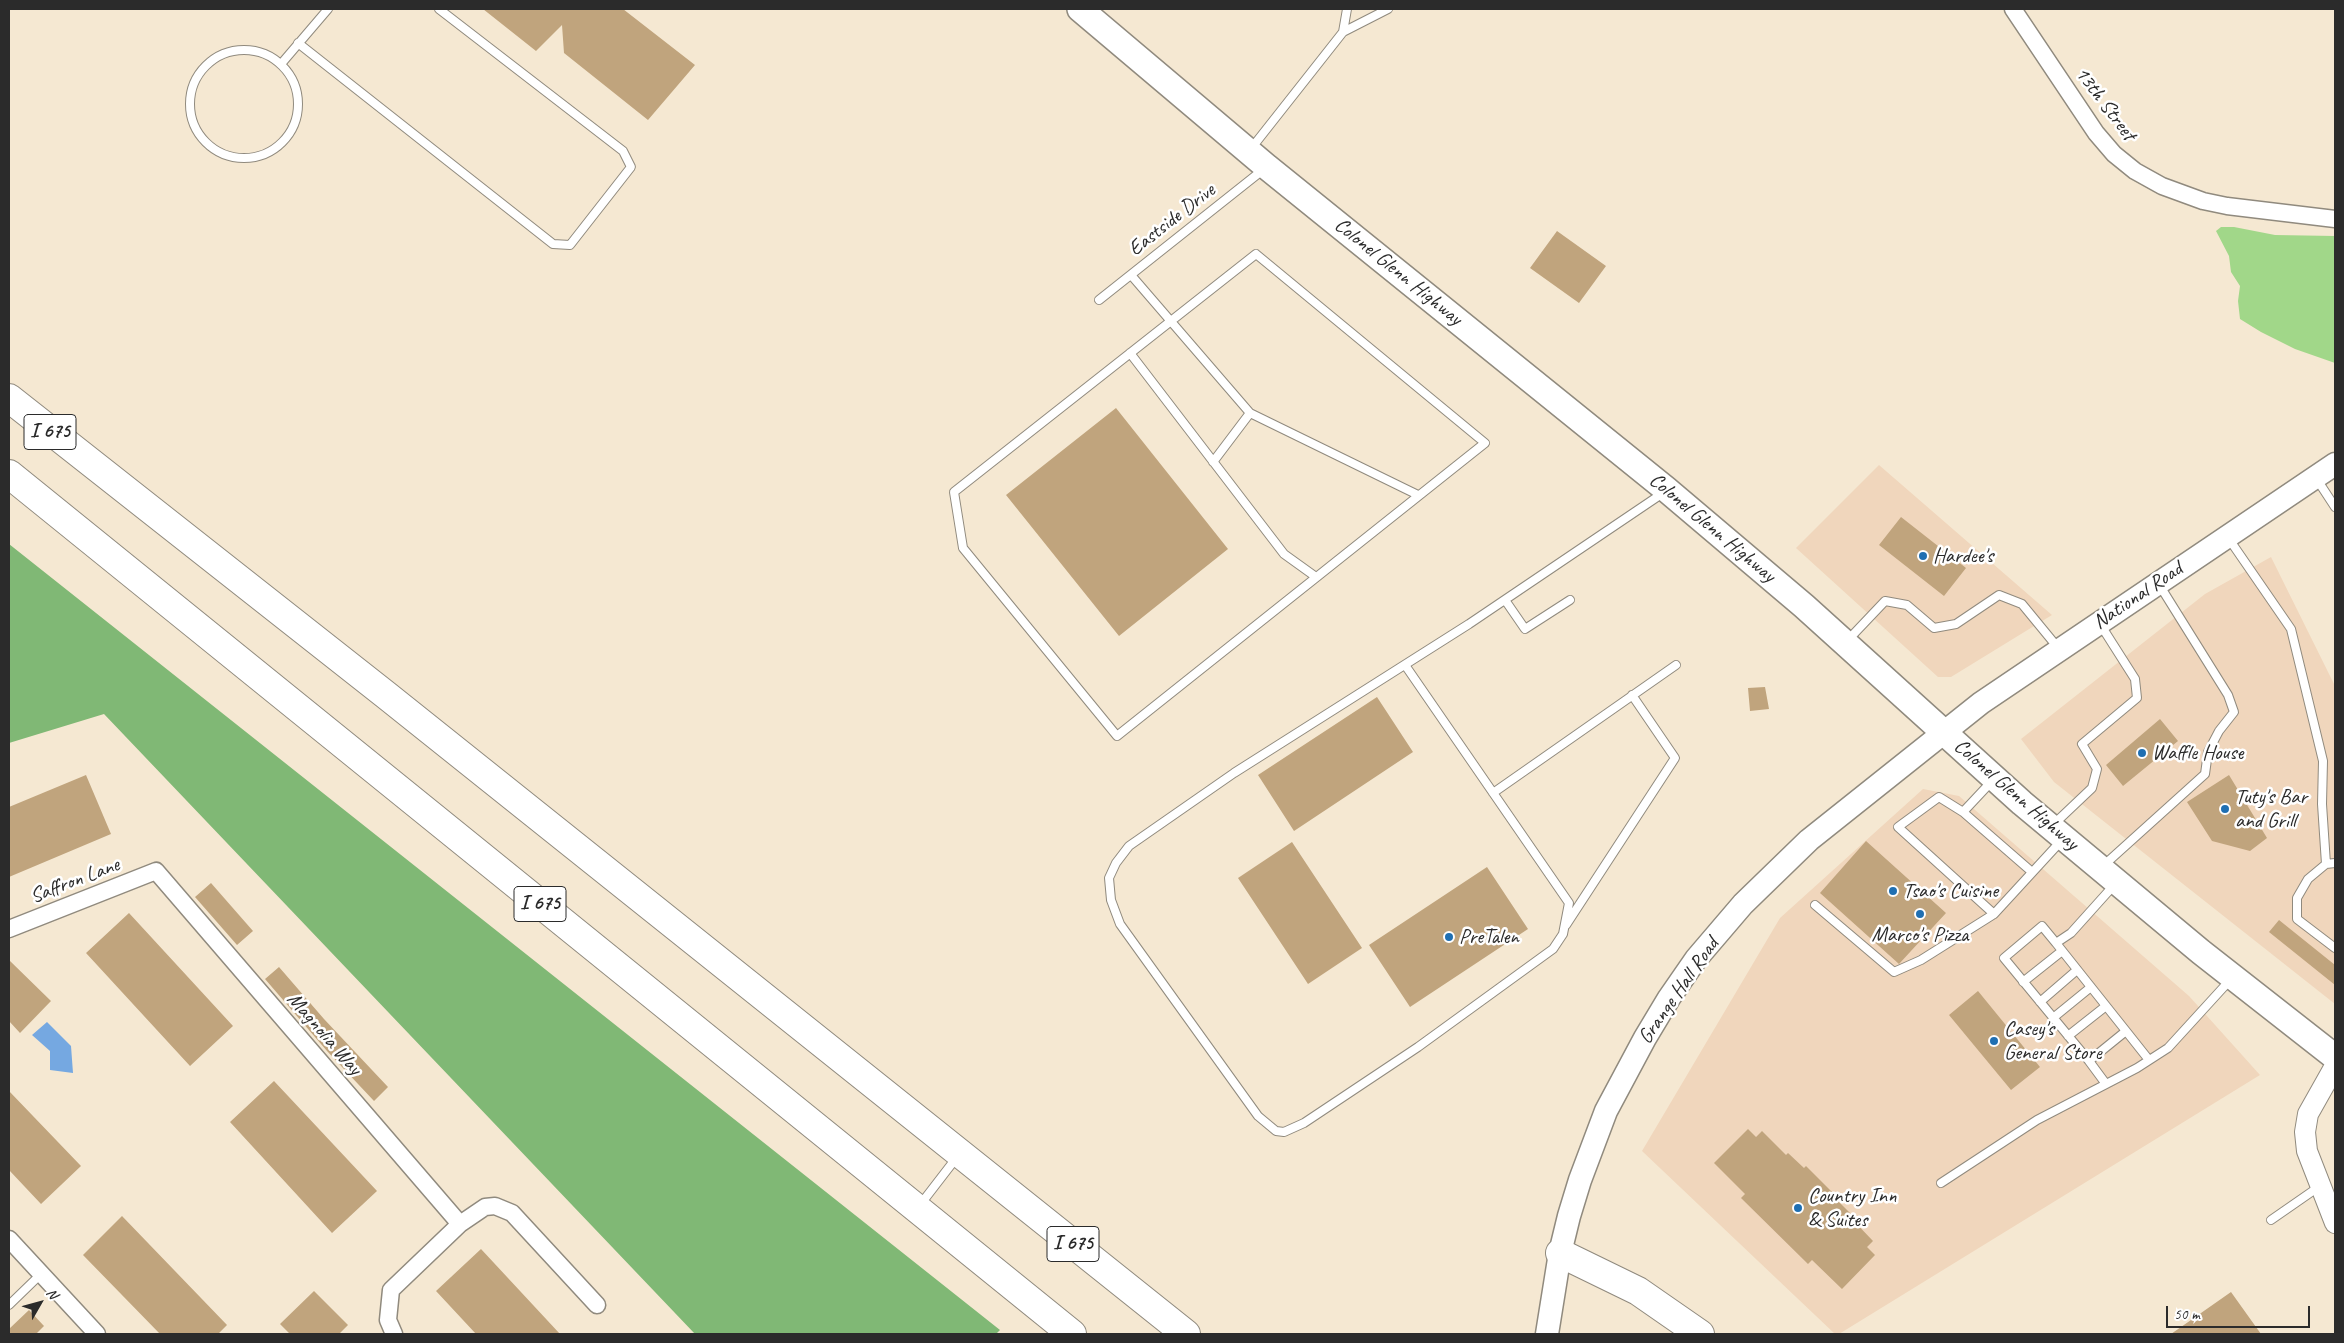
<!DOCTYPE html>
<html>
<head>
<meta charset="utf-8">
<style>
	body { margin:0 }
	#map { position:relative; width:2344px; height:1343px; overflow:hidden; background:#f5e8d2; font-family:Caveat,sans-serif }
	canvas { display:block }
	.frame { position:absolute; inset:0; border:10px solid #2b2b2b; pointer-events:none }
	.north { position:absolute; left:15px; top:1278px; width:50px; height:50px; -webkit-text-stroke:4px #fff; paint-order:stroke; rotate:52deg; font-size:14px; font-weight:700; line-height:20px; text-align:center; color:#2b2b2b }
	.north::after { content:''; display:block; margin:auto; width:18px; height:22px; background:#2b2b2b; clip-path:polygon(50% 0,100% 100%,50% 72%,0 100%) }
	.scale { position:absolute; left:2166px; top:1306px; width:144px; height:22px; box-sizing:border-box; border:2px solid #2b2b2b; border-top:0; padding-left:6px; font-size:15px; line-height:18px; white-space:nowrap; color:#2b2b2b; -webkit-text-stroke:4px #fff; paint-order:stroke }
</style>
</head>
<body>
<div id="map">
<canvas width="2344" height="1343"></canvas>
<div class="frame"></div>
<div class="north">N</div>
<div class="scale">50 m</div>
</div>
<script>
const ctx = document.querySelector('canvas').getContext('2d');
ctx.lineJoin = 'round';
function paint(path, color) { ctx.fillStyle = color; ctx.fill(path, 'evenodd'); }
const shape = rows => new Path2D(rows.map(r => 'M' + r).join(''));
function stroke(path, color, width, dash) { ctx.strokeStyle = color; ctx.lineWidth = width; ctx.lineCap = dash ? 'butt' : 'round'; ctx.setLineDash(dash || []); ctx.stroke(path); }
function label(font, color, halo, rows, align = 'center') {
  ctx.font = font + ' Caveat,sans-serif'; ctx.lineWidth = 5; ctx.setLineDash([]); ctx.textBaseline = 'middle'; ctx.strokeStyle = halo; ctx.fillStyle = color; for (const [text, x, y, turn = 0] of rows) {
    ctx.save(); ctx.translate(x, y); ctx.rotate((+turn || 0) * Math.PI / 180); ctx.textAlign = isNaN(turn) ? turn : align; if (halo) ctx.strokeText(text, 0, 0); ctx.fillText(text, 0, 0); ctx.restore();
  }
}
const built = shape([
	[1879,465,2052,615,1951,677,1938,677,1796,548],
	[2271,557,2335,686,2335,1004,2054,782,2021,739,2205,594],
	[1923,789,1959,796,2189,996,2260,1075,1839,1334,1835,1334,1642,1151,1780,918]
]);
const green = shape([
	[2221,227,2234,227,2275,235,2335,236,2335,363,2295,349,2261,332,2240,319,2238,301,2240,286,2231,272,2229,256,2216,231]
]);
const forest = shape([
	[9,544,1000,1330,996,1334,695,1334,104,714,9,743]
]);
const water = shape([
	[47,1022,71,1046,73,1073,50,1070,50,1051,32,1035]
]);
const building = shape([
	[483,9,623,9,695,65,648,120,564,53,562,25,536,51],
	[1557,231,1606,266,1579,303,1530,268],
	[1116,408,1228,549,1119,636,1006,495],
	[1901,517,1966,568,1944,596,1879,545],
	[1765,687,1769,709,1750,711,1748,688],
	[1377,697,1413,752,1294,831,1258,775],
	[2160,719,2178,741,2123,786,2106,765],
	[86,775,111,834,9,877,9,807],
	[2229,775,2267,838,2250,851,2212,841,2187,802],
	[1866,841,1946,913,1899,964,1820,893],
	[1292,842,1362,948,1308,984,1238,878],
	[1487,867,1528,929,1410,1007,1369,945],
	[211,883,253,931,237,945,195,897],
	[129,913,233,1026,190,1066,86,953],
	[2279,920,2335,965,2335,985,2269,932],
	[9,960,51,1001,20,1033,9,1021],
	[279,967,324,1019,388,1087,374,1101,327,1051,265,979],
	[1978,991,2040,1067,2011,1090,1949,1015],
	[274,1081,377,1191,332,1233,230,1122],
	[9,1091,81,1166,41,1204,9,1170],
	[1748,1129,1756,1137,1762,1131,1786,1155,1788,1153,1804,1168,1806,1166,1839,1199,1837,1200,1853,1216,1851,1218,1873,1241,1867,1247,1875,1255,1842,1289,1812,1260,1808,1264,1741,1198,1745,1194,1714,1163],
	[122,1216,227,1325,218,1334,160,1334,83,1255],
	[481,1249,560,1334,476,1334,436,1291],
	[314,1291,348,1325,339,1334,290,1334,280,1324],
	[2231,1292,2261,1334,2171,1334],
	[29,1310,44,1326,36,1334,9,1334,9,1329]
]);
const service = shape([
	[1343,32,1347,9],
	[298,43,553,244,570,245,631,167,623,151,439,9],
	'190 104a54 54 0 1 1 108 0a54 54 0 1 1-108 0Z',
	[281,64,328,9],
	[1250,150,1343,32,1388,9],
	[1256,254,1485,443,1117,736,963,548,954,492,1256,254],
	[1131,275,1250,413,1418,495],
	[1099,300,1264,169],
	[1130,353,1284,554,1316,577],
	[1213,462,1250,413],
	[2316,478,2335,507],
	[2229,539,2291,629,2323,761,2322,804,2326,864],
	[1505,600,1525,629,1570,600],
	[1847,641,1885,601,1907,605,1934,628,1956,624,1999,595,2022,604,2059,649],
	[1405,665,1569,903,1563,934,1553,949,1418,1047,1304,1123,1284,1132,1276,1131,1258,1116,1120,924,1111,900,1109,878,1116,863,1129,846,1234,773,1469,624,1663,493],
	[1993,780,1963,812,1939,797,1898,827,1994,914,2062,840],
	[1493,793,1676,665],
	[1963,812,2032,872],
	[2054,824,2092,788,2097,769,2082,744,2137,698,2135,679,2100,624],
	[2335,863,2326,864,2308,879,2297,898,2297,919,2335,948],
	[2103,866,2205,774,2208,752,2219,731,2234,712,2228,695,2160,586],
	[1815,905,1894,972,1921,960,1994,914],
	[1566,925,1675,758,1632,695],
	[2056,943,2042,926,2004,958,2089,1061,2126,1031,2056,943,2071,933,2115,884],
	[2023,982,2062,951],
	[2040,1002,2077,970],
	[2053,1018,2091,987],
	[2126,1031,2149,1060],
	[2068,1036,2106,1006],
	[2089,1061,2106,1084],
	[1941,1183,2037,1120,2137,1068,2168,1048,2231,979],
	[920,1205,957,1157],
	[2271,1220,2320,1186],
	[9,1305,41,1274]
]);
const minor = shape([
	[2013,9,2096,133,2114,154,2135,171,2162,186,2203,201,2227,206,2335,219],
	[9,929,156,871,460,1224,391,1290,388,1320,394,1334],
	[460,1224,485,1207,495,1206,512,1213,597,1305],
	[9,1239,97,1334]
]);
const tertiary = shape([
	[2335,1066,2308,1114,2305,1132,2307,1151,2335,1223]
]);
const secondary = shape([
	[1547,1334,1560,1253,1569,1216,1580,1180,1606,1111,1645,1038,1669,998,1696,959,1743,904,1809,840,1981,703,2335,464]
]);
const primary = shape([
	[1080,9,1267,167,1667,490,1804,606,2022,803,2201,952,2335,1057]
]);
const motorway = shape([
	[9,398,386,695,1186,1334],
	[9,474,1072,1334],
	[1560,1253,1638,1291,1700,1334]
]);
const markers = [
	[1923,556,5,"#1f6fb2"],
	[2142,753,5,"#1f6fb2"],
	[2225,809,5,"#1f6fb2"],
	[1893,891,5,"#1f6fb2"],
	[1920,914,5,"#1f6fb2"],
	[1449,937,5,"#1f6fb2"],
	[1994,1041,5,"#1f6fb2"],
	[1798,1208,5,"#1f6fb2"]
];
const shields = [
	[50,432,52],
	[540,904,52],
	[1073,1244,52]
];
const shieldNames = [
	["I 675",50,432],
	["I 675",540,904],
	["I 675",1073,1244]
];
const streetNames = [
	["13th Street",2105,104,53],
	["Eastside Drive",1172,220,-38],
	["Colonel Glenn Highway",1398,272,39],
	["Colonel Glenn Highway",1712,528,40],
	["National Road",2138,596,-34],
	["Colonel Glenn Highway",2016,795,41],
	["Saffron Lane",75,881,-21],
	["Grange Hall Road",1679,991,-55],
	["Magnolia Way",324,1034,49]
];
const poiNames = [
	["Hardee's",1933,556],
	["Waffle House",2152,753],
	["Tuty's Bar",2235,797],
	["and Grill",2235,821],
	["Tsao's Cuisine",1903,891],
	["Marco's Pizza",1920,935,"center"],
	["PreTalen",1459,937],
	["Casey's",2004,1029],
	["General Store",2004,1053],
	["Country Inn",1808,1196],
	["& Suites",1808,1220]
];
paint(built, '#f0d6bc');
paint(green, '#a1d789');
paint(forest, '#80b875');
paint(water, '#75a8e1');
paint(building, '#c0a47d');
stroke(service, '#908a7e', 10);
stroke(minor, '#908a7e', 19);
stroke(tertiary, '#908a7e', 22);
stroke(secondary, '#908a7e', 25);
stroke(primary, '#908a7e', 28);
stroke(motorway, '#908a7e', 30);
stroke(service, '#fff', 8);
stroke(minor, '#fff', 16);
stroke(tertiary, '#fff', 20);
stroke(secondary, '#fff', 22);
stroke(primary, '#fff', 25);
stroke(motorway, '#fff', 28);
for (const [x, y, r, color] of markers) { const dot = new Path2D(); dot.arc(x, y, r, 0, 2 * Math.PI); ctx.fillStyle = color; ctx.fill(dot); stroke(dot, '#fff', 2); }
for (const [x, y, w] of shields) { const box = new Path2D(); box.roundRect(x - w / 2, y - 17.5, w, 35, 4); ctx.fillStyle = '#fff'; ctx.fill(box); stroke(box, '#2b2b2b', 1); }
label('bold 20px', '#2b2b2b', null, shieldNames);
label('21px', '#2b2b2b', '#fff', streetNames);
label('21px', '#2b2b2b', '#fff', poiNames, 'left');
</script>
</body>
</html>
